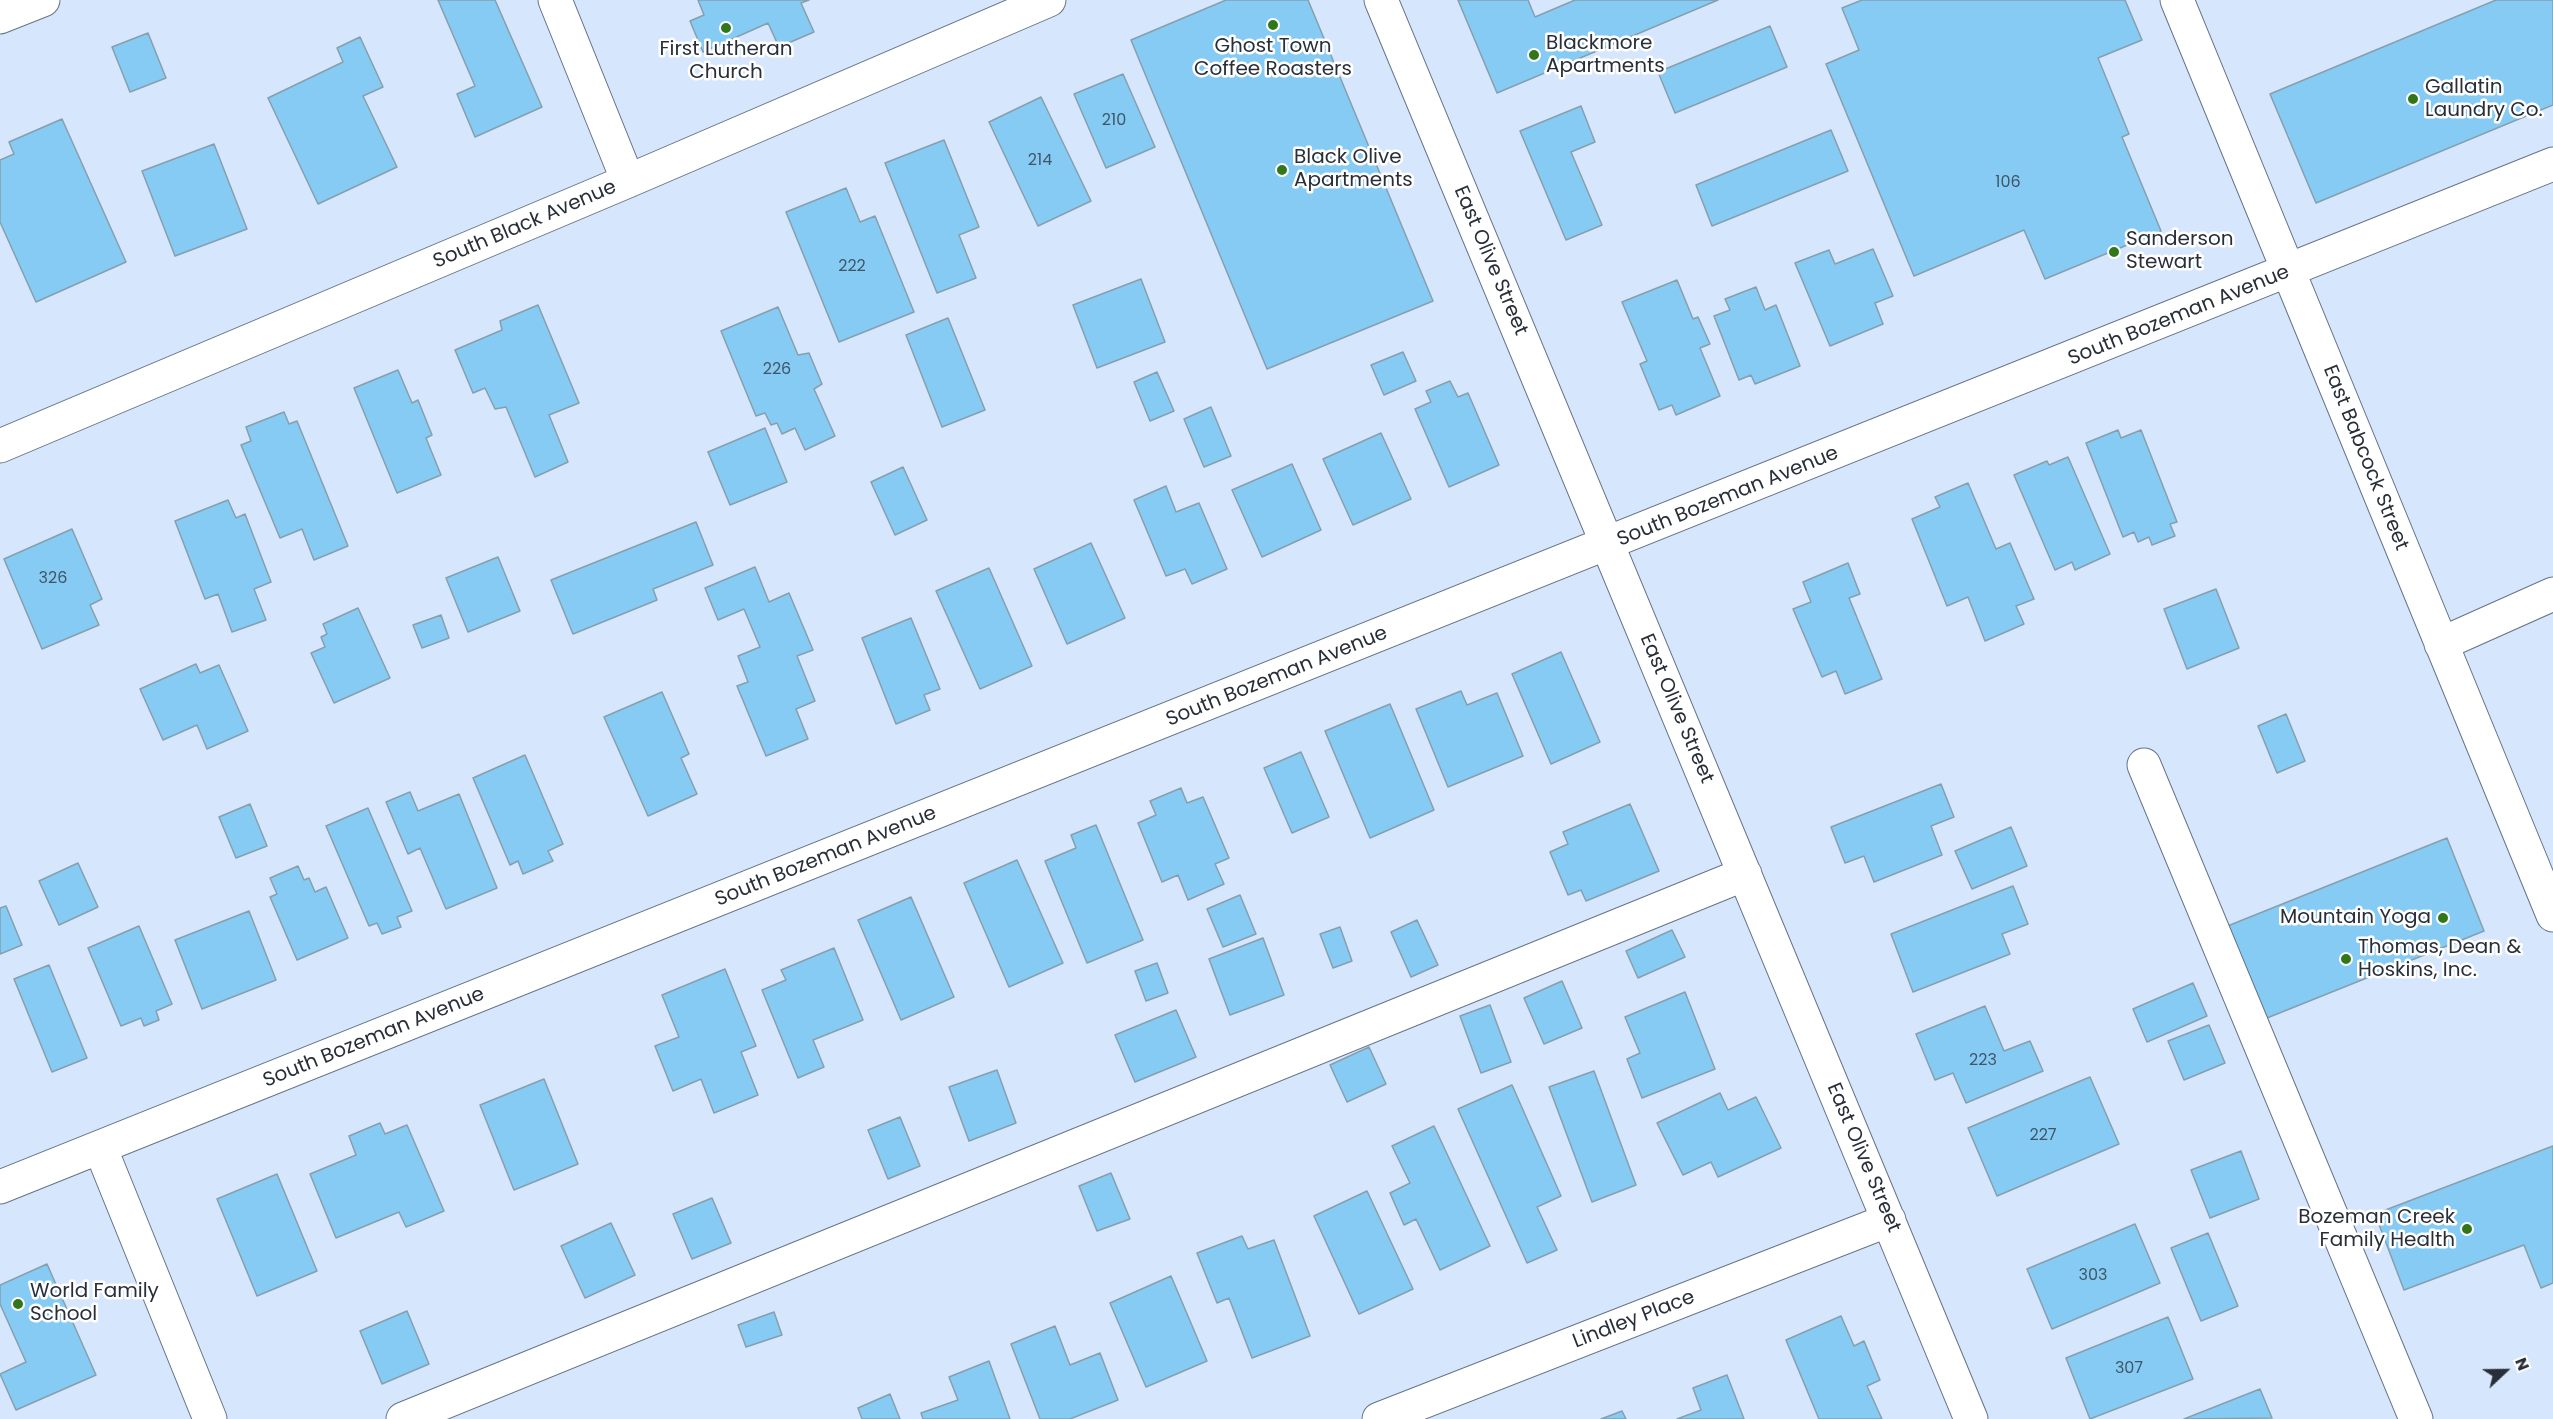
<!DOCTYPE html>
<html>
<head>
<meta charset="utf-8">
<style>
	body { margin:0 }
	#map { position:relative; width:2553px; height:1419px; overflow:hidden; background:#d6e6fd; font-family:Poppins,sans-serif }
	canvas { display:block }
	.north { position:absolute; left:2475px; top:1341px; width:60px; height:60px; -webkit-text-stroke:4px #fff; paint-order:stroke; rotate:68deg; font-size:16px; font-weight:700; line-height:24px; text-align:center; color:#292f38 }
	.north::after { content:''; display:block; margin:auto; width:21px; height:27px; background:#292f38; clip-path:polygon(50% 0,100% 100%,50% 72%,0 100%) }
</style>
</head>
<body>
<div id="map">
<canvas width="2553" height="1419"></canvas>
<div class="north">N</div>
</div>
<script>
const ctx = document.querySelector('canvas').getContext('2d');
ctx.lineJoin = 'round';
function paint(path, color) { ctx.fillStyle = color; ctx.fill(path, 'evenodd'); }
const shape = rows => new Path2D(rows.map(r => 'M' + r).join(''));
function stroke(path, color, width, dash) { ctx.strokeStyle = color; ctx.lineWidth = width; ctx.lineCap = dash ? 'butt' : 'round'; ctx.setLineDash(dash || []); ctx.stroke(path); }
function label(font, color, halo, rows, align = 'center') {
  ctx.font = font + ' Poppins,sans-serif'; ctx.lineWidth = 5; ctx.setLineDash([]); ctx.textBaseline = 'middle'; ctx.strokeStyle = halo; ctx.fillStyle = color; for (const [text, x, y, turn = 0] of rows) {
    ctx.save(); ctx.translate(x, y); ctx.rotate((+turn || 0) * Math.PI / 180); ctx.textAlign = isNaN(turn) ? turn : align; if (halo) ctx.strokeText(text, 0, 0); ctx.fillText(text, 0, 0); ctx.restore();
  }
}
const building = shape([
	[438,0,495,0,542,107,475,137,457,94,475,86,438,0],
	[698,0,809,0,801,3,814,32,779,47,768,23,703,52,690,21,704,15,698,0],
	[1226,0,1308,0,1433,301,1267,369,1131,40,1226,0],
	[1458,0,1528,0,1535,17,1575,0,1718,0,1497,93,1458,0],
	[1862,0,2125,0,2142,40,2098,58,2129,134,2122,137,2161,231,2045,279,2024,230,1914,276,1826,64,1859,50,1842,8,1862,0],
	[2496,0,2553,0,2553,105,2316,203,2270,94,2496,0],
	[1770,26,1787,67,1675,113,1658,72,1770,26],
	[148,33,166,78,130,92,112,47,148,33],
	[360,37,383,87,363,96,397,167,318,204,268,98,343,62,337,48,360,37],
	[1123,74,1155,147,1106,168,1074,94,1123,74],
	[1041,97,1091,201,1038,226,989,122,1041,97],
	[1581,106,1595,142,1571,152,1602,225,1566,240,1520,131,1581,106],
	[62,119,126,262,36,302,0,222,0,160,14,154,9,142,62,119],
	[1831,130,1848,171,1712,226,1696,185,1831,130],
	[944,140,979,227,959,235,976,278,937,293,885,163,944,140],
	[214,144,247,229,175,256,142,171,214,144],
	[846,188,860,222,875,216,914,312,839,342,786,212,846,188],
	[1873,249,1893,296,1875,303,1883,324,1830,346,1795,263,1829,250,1835,264,1873,249],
	[1141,279,1165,342,1097,368,1073,305,1141,279],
	[1677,280,1693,319,1698,317,1710,344,1700,348,1720,396,1676,415,1672,405,1659,410,1640,364,1647,361,1622,302,1677,280],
	[1756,287,1765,310,1776,305,1800,366,1755,384,1751,375,1739,380,1714,316,1730,310,1725,299,1756,287],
	[538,305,579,403,549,415,568,462,535,477,506,407,495,409,485,388,473,393,455,350,502,330,500,321,538,305],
	[778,307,798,355,809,353,822,384,814,389,835,436,805,450,795,428,782,434,777,423,771,425,765,413,756,416,721,331,778,307],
	[948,318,985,410,942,427,906,335,948,318],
	[1403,352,1416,381,1384,395,1371,365,1403,352],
	[398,370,412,403,418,400,432,435,426,438,441,475,397,493,354,388,398,370],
	[1157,372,1174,411,1150,421,1134,382,1157,372],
	[1450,381,1458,397,1468,393,1499,465,1449,487,1415,409,1431,402,1426,391,1450,381],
	[1211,407,1231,456,1204,467,1184,419,1211,407],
	[284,412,289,424,297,421,348,546,314,560,302,529,280,538,241,445,251,441,246,427,284,412],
	[765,428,787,482,730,505,708,452,765,428],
	[2118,430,2121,438,2141,430,2177,522,2170,524,2175,536,2152,545,2149,537,2138,542,2134,532,2123,537,2086,443,2118,430],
	[1381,433,1411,499,1353,525,1323,459,1381,433],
	[2068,457,2110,554,2075,570,2072,562,2055,570,2014,475,2047,461,2049,465,2068,457],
	[1292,464,1321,530,1262,557,1232,490,1292,464],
	[903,467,927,520,895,535,871,482,903,467],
	[1968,483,1996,549,2010,543,2034,599,2016,606,2024,624,1985,641,1968,597,1947,606,1912,519,1940,507,1935,497,1968,483],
	[1166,486,1176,512,1199,503,1227,569,1192,584,1185,569,1166,576,1134,500,1166,486],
	[228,500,236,518,245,514,271,582,254,589,266,620,232,632,218,594,205,599,175,521,228,500],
	[696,522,713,565,653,589,657,600,573,634,551,580,696,522],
	[72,529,102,599,90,605,99,625,42,649,4,559,72,529],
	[1091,543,1125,618,1067,644,1034,569,1091,543],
	[498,557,520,611,468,632,446,578,498,557],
	[1848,563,1860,594,1849,598,1882,679,1845,694,1836,671,1822,677,1793,609,1811,602,1803,582,1848,563],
	[755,567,769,602,789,593,813,650,797,656,815,701,796,709,808,739,766,756,737,686,748,682,738,656,760,647,744,609,718,620,705,588,755,567],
	[989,568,1032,666,980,689,936,591,989,568],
	[2216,589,2239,648,2187,669,2164,609,2216,589],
	[358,608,390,678,334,703,311,653,325,647,321,637,327,634,323,624,358,608],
	[441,615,449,638,422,648,413,625,441,615],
	[911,618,940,689,924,695,930,710,896,724,862,638,911,618],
	[1561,652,1600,742,1551,764,1512,674,1561,652],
	[196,664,200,673,219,665,248,731,207,749,197,725,163,740,140,689,196,664],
	[1461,691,1467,705,1497,693,1523,756,1448,787,1416,709,1461,691],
	[662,692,689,754,681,758,697,794,648,816,604,717,662,692],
	[1390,704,1434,810,1370,838,1325,731,1390,704],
	[2286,714,2305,761,2277,773,2258,726,2286,714],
	[1301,752,1329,817,1292,833,1264,768,1301,752],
	[525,755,563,844,548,851,553,861,523,874,518,861,510,865,473,778,525,755],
	[1941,784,1954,817,1931,826,1942,855,1874,882,1864,856,1845,863,1831,827,1941,784],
	[1181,788,1187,803,1203,797,1229,858,1215,864,1224,884,1188,900,1178,875,1162,882,1138,823,1156,815,1150,801,1181,788],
	[410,792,418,811,459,794,497,888,446,909,420,848,408,854,386,802,410,792],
	[250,804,267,846,236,858,219,817,250,804],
	[1630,804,1659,871,1586,901,1581,890,1568,895,1550,852,1568,844,1563,832,1630,804],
	[368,808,412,911,397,917,401,927,382,934,377,923,369,926,326,826,368,808],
	[1096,825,1143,940,1087,963,1045,861,1076,848,1071,835,1096,825],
	[2011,827,2027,866,1972,889,1955,851,2011,827],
	[2447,838,2484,931,2257,1022,2220,929,2447,838],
	[1017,860,1063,963,1009,987,964,883,1017,860],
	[78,863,98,907,59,925,39,881,78,863],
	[298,866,304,880,309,878,315,892,326,887,348,938,297,960,270,897,277,894,270,878,298,866],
	[2013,886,2028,924,2002,934,2010,954,1913,992,1891,934,2013,886],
	[1240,895,1256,934,1223,947,1207,909,1240,895],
	[911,897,954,997,901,1020,858,920,911,897],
	[6,906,22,945,0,954,0,908,6,906],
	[249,911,276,980,202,1009,175,940,249,911],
	[1417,920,1438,965,1411,977,1391,932,1417,920],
	[139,926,172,1004,156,1011,159,1020,144,1026,141,1018,121,1026,88,948,139,926],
	[1340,927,1352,961,1333,968,1320,934,1340,927],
	[1672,930,1685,957,1638,978,1626,951,1672,930],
	[1263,938,1284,995,1230,1015,1209,959,1263,938],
	[834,948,863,1020,813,1040,824,1067,798,1078,762,990,786,980,781,970,834,948],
	[1157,963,1168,993,1146,1001,1135,971,1157,963],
	[49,965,87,1058,52,1072,14,979,49,965],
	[725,969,756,1046,741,1052,758,1095,714,1113,701,1079,673,1091,655,1046,679,1037,662,995,725,969],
	[1562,981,1582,1028,1544,1044,1524,998,1562,981],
	[2193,983,2207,1016,2147,1042,2133,1009,2193,983],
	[1685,992,1715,1069,1642,1098,1627,1059,1640,1053,1625,1017,1685,992],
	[1490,1005,1511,1062,1481,1073,1460,1016,1490,1005],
	[1985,1006,2004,1051,2030,1041,2043,1071,1966,1103,1953,1073,1935,1080,1916,1034,1985,1006],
	[1176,1010,1196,1057,1135,1082,1115,1035,1176,1010],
	[2209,1025,2225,1063,2184,1080,2168,1041,2209,1025],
	[1369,1047,1386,1084,1347,1102,1330,1065,1369,1047],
	[997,1070,1016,1123,969,1141,949,1087,997,1070],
	[1594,1071,1636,1185,1592,1202,1549,1087,1594,1071],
	[2090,1077,2119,1144,1997,1196,1968,1128,2090,1077],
	[544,1079,578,1164,514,1190,480,1105,544,1079],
	[1512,1085,1561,1196,1537,1207,1557,1250,1527,1263,1458,1109,1512,1085],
	[1720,1093,1728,1110,1756,1097,1781,1148,1718,1177,1711,1162,1683,1175,1657,1123,1720,1093],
	[900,1117,920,1166,888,1179,868,1130,900,1117],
	[380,1123,385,1134,407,1125,444,1211,406,1227,399,1212,336,1238,310,1174,356,1155,349,1136,380,1123],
	[1434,1126,1490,1246,1440,1270,1416,1219,1404,1225,1390,1193,1410,1183,1392,1146,1434,1126],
	[2553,1146,2553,1283,2541,1288,2524,1245,2404,1290,2375,1214,2553,1146],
	[2241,1151,2259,1199,2210,1218,2191,1170,2241,1151],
	[1111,1173,1130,1219,1097,1231,1079,1186,1111,1173],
	[277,1174,317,1271,257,1296,217,1199,277,1174],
	[1367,1191,1413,1289,1359,1314,1314,1216,1367,1191],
	[712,1198,731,1243,692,1259,673,1214,712,1198],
	[611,1223,635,1275,585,1298,561,1246,611,1223],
	[2135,1224,2160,1283,2052,1329,2027,1269,2135,1224],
	[2208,1233,2238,1306,2201,1321,2171,1248,2208,1233],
	[1242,1236,1248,1249,1274,1240,1310,1336,1252,1358,1229,1298,1217,1303,1197,1253,1242,1236],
	[47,1264,96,1375,16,1410,0,1374,26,1362,0,1304,0,1285,47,1264],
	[1171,1276,1207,1361,1146,1387,1110,1303,1171,1276],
	[407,1311,429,1364,382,1384,360,1331,407,1311],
	[774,1312,782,1335,746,1347,738,1325,774,1312],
	[1841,1316,1854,1346,1864,1341,1880,1380,1867,1386,1882,1419,1819,1419,1786,1340,1841,1316],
	[2168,1317,2193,1379,2090,1419,2066,1358,2168,1317],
	[1055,1326,1070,1365,1100,1353,1118,1400,1070,1419,1040,1419,1011,1344,1055,1326],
	[989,1361,1010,1419,923,1419,921,1413,958,1400,949,1377,989,1361],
	[1727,1375,1744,1419,1677,1419,1701,1410,1693,1388,1727,1375],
	[2260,1389,2272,1418,2184,1419,2260,1389],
	[890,1394,900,1419,862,1419,858,1408,890,1394],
	[1622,1411,1626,1419,1601,1419,1622,1411]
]);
const minor = shape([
	[555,0,628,181],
	[1381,0,1971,1419],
	[2177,0,2553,915],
	[0,17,43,0],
	[0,446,628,181,1049,0],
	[2441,644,2553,594],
	[2144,765,2416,1419],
	[100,1147,210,1419],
	[0,1187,2553,164],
	[403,1419,1745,874],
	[1379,1419,1889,1220]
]);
const markers = [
	[1273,25,6,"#317719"],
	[726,28,6,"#317719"],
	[1534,55,6,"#317719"],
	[2413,99,6,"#317719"],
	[1282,170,6,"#317719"],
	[2114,252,6,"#317719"],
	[2443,918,6,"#317719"],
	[2346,959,6,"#317719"],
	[2467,1229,6,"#317719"],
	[18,1304,6,"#317719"]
];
const numberNames = [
	["210",1114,121],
	["214",1040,161],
	["106",2008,183],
	["222",852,267],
	["226",777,370],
	["326",53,579],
	["223",1983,1061],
	["227",2043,1136],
	["303",2093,1276],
	["307",2129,1369]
];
const poiNames = [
	["Blackmore",1546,44],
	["Apartments",1546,67],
	["Ghost Town",1273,47,"center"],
	["Coffee Roasters",1273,70,"center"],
	["First Lutheran",726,50,"center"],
	["Church",726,73,"center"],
	["Gallatin",2425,88],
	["Laundry Co.",2425,111],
	["Black Olive",1294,158],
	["Apartments",1294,181],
	["Sanderson",2126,240],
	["Stewart",2126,263],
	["Mountain Yoga",2431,918,"right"],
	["Thomas, Dean &",2358,948],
	["Hoskins, Inc.",2358,971],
	["Bozeman Creek",2455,1218,"right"],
	["Family Health",2455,1241,"right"],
	["World Family",30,1292],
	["School",30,1315]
];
const streetNames = [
	["South Black Avenue",525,225,-23],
	["East Olive Street",1490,261,67],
	["South Bozeman Avenue",2179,316,-22],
	["East Babcock Street",2365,458,68],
	["South Bozeman Avenue",1728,497,-22],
	["South Bozeman Avenue",1277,677,-22],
	["East Olive Street",1676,709,67],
	["South Bozeman Avenue",826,857,-22],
	["South Bozeman Avenue",374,1038,-22],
	["East Olive Street",1863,1158,67],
	["Lindley Place",1634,1320,-21]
];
paint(building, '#86cbf3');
stroke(building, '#869fae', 1.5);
stroke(minor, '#667488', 35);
stroke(minor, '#fff', 33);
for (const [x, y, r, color] of markers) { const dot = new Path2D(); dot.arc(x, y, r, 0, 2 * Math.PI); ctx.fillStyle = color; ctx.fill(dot); stroke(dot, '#fff', 2); }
label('16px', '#405667', null, numberNames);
label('20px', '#292f38', '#fff', poiNames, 'left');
label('20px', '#292f38', '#fff', streetNames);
</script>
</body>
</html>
